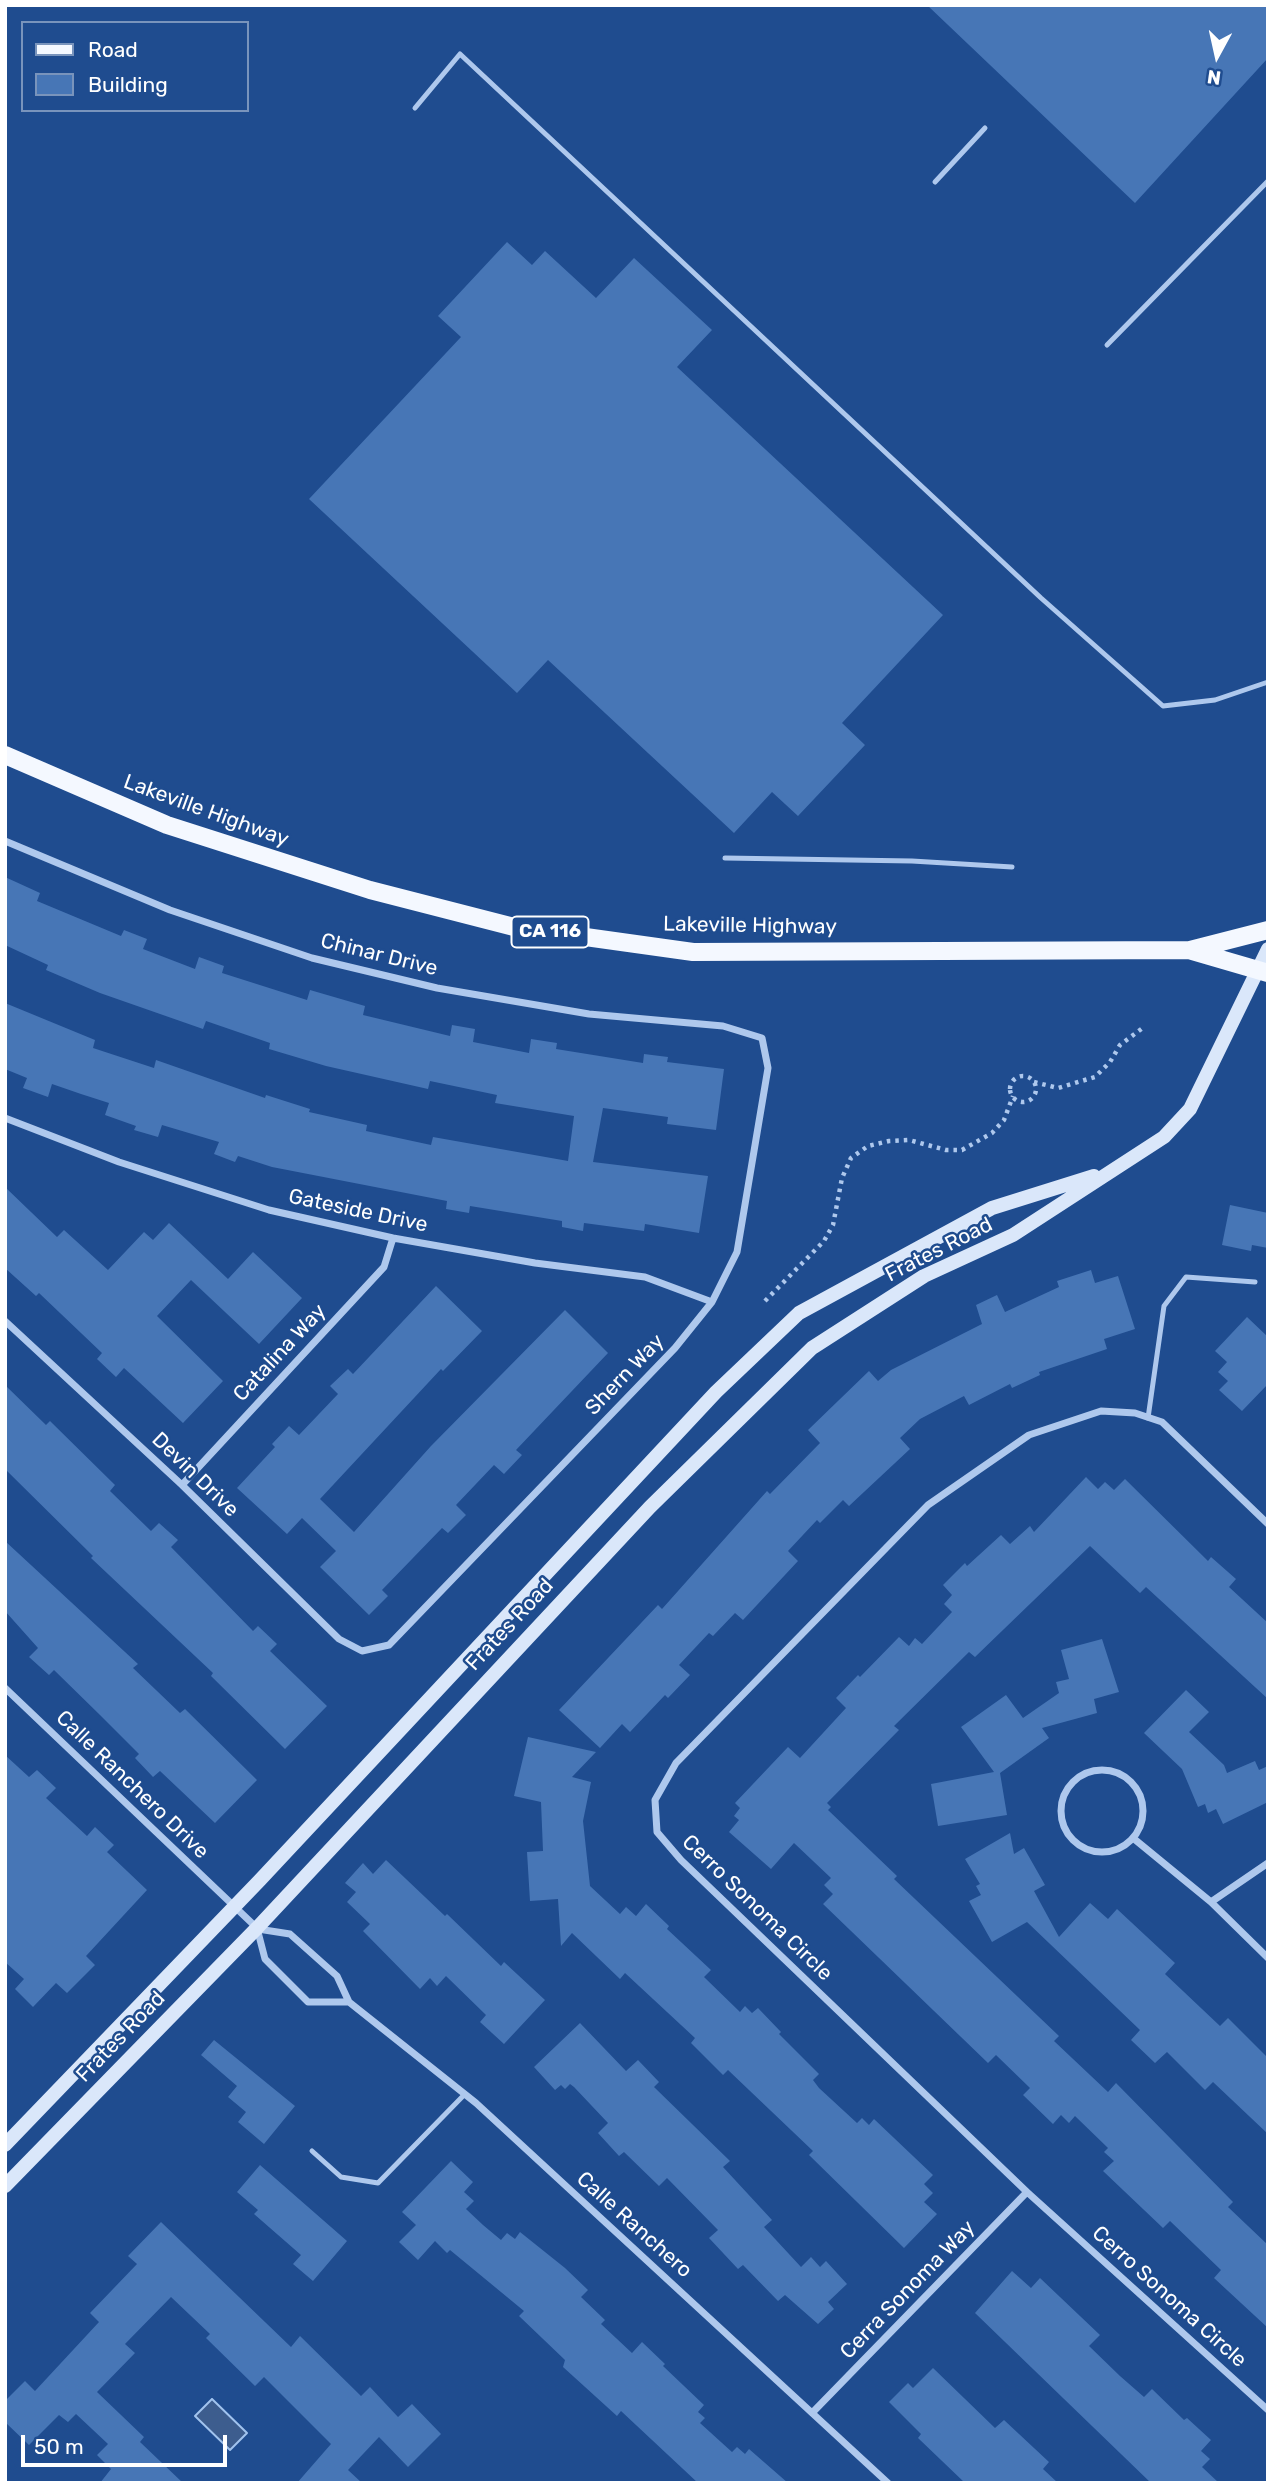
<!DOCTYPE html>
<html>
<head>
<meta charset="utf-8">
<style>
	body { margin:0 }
	#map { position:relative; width:1273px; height:2488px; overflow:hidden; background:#1f4c8f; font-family:Rubik,sans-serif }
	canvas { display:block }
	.frame { position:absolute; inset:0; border:7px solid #fff; pointer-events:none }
	.legend { position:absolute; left:21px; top:21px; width:228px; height:91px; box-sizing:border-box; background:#1f4c8f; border:2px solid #7994bc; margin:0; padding:9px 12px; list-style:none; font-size:21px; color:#fff }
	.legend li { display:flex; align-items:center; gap:14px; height:35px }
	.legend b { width:35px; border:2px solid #7994bc }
	.north { position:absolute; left:1182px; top:21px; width:70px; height:70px; -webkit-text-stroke:5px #1f4c8f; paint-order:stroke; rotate:188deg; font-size:19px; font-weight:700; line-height:28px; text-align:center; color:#fff }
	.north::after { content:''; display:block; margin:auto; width:24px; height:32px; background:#fff; clip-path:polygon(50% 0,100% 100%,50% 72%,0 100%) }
	.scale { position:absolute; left:21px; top:2435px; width:206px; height:32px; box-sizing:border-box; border:4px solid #fff; border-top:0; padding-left:9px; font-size:21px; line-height:24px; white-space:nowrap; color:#fff; -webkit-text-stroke:5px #1f4c8f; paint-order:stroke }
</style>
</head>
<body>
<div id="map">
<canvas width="1273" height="2488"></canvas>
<div class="frame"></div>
<ul class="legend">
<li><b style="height:9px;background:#f4f8ff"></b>Road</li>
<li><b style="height:19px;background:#4776b6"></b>Building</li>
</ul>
<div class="north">N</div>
<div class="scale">50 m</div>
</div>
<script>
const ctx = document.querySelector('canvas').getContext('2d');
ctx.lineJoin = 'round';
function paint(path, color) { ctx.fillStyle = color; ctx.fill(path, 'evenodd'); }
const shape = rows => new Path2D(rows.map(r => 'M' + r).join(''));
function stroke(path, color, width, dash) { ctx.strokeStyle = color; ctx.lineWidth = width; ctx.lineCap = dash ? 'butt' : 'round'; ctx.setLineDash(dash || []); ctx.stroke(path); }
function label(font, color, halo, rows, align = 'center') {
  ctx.font = font + ' Rubik,sans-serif'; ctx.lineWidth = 5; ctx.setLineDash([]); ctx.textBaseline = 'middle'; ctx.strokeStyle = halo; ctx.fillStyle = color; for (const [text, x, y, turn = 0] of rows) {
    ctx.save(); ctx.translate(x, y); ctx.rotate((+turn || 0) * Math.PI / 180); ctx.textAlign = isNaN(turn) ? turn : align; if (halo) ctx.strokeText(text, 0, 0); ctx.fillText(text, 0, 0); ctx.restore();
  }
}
const water = shape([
	[212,2399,247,2433,230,2450,195,2416,212,2399]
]);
const building = shape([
	[927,5,1268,5,1268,58,1135,203],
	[507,242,532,265,545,251,596,298,634,258,712,330,677,367,943,615,842,723,865,745,798,816,772,792,734,833,548,660,517,693,309,499,461,337,438,316],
	[5,877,40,893,37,901,121,936,124,930,147,939,143,949,195,969,199,957,224,966,222,973,307,1000,310,990,365,1006,363,1015,450,1036,452,1025,475,1029,473,1042,529,1053,531,1039,557,1043,556,1049,643,1063,644,1054,668,1057,667,1062,724,1069,716,1130,667,1124,668,1117,603,1108,593,1162,708,1176,699,1233,645,1224,644,1231,584,1223,583,1231,562,1227,562,1221,470,1206,469,1213,446,1209,447,1201,272,1167,238,1156,235,1162,214,1154,219,1142,162,1125,158,1137,134,1130,136,1126,105,1115,109,1103,81,1094,52,1084,48,1097,23,1088,27,1078,5,1069,5,1003,95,1040,93,1048,154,1068,156,1060,265,1098,266,1095,310,1109,309,1112,367,1125,366,1131,431,1145,433,1137,568,1161,574,1116,495,1103,497,1095,430,1081,428,1089,326,1066,269,1049,270,1043,206,1021,203,1029,100,993,46,970,48,965,5,945],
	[5,1187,57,1237,64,1230,108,1270,144,1232,153,1240,169,1223,228,1279,253,1252,302,1298,259,1344,191,1280,157,1316,223,1381,183,1423,124,1368,116,1377,97,1359,102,1353,39,1293,36,1296,5,1268],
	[1230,1205,1268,1213,1268,1248,1252,1245,1251,1251,1222,1245],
	[1091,1270,1095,1283,1118,1276,1135,1329,1104,1339,1107,1349,1039,1372,1040,1375,1012,1388,1010,1384,969,1405,964,1396,920,1419,900,1438,910,1449,849,1506,843,1500,820,1523,817,1520,788,1551,798,1561,743,1620,735,1613,713,1636,709,1633,679,1665,690,1675,668,1698,665,1695,630,1732,622,1724,600,1748,559,1710,658,1605,662,1609,767,1491,770,1494,820,1443,808,1430,869,1371,878,1381,891,1370,982,1324,976,1305,997,1295,1005,1312,1059,1287,1057,1281],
	[436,1286,482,1331,443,1371,441,1369,320,1499,354,1532,431,1446,565,1310,608,1353,516,1450,522,1455,504,1474,494,1465,456,1505,466,1515,448,1533,442,1528,382,1590,388,1596,369,1615,320,1567,336,1551,302,1518,287,1534,237,1488,275,1447,272,1444,289,1426,299,1435,338,1394,330,1386,348,1369,353,1374],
	[1247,1317,1268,1337,1268,1384,1242,1411,1219,1390,1228,1381,1218,1372,1227,1362,1215,1351],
	[5,1385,46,1425,50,1421,115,1485,110,1491,151,1531,159,1523,178,1540,171,1547,253,1631,258,1626,277,1644,270,1651,327,1706,285,1749,211,1676,213,1673,91,1558,93,1556,5,1469],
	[1086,1477,1098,1489,1105,1482,1114,1490,1125,1479,1208,1561,1211,1557,1236,1579,1229,1587,1268,1623,1268,1699,1146,1587,1140,1593,1090,1546,975,1657,969,1652,894,1726,899,1730,827,1803,831,1807,828,1810,897,1876,894,1879,1059,2036,1054,2041,1108,2092,1116,2083,1233,2202,1228,2207,1268,2245,1268,2328,1214,2278,1221,2270,1170,2221,1163,2228,1103,2171,1114,2161,1104,2152,1108,2148,1075,2116,1069,2123,1061,2115,1053,2124,1023,2095,1030,2088,996,2055,988,2063,823,1904,833,1894,824,1885,831,1878,794,1843,771,1869,729,1832,739,1820,734,1816,740,1808,735,1803,788,1747,800,1758,846,1708,836,1698,858,1675,860,1677,899,1637,909,1646,915,1638,922,1644,952,1612,944,1604,952,1595,943,1585,965,1563,967,1566,1001,1535,1010,1544,1030,1526,1034,1532],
	[5,1541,138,1664,133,1668,180,1713,185,1709,257,1780,215,1823,160,1771,153,1777,135,1758,139,1754,100,1715,54,1670,49,1675,29,1657,38,1648,5,1611],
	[1102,1639,1119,1692,1094,1699,1097,1713,1042,1728,1049,1738,1000,1773,1007,1815,938,1826,931,1784,994,1772,961,1727,1006,1695,1023,1718,1059,1693,1056,1682,1069,1679,1061,1650],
	[1186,1690,1209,1712,1189,1732,1224,1765,1227,1773,1255,1761,1259,1770,1268,1766,1268,1802,1223,1824,1216,1809,1208,1813,1205,1804,1198,1807,1182,1769,1144,1733],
	[528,1737,596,1752,572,1777,591,1782,583,1821,590,1886,620,1914,626,1907,636,1916,646,1904,669,1926,667,1929,711,1970,704,1977,740,2012,745,2006,752,2013,758,2008,781,2032,779,2034,819,2074,813,2080,819,2088,857,2123,862,2118,869,2125,874,2119,933,2175,924,2184,933,2193,924,2202,937,2214,904,2248,809,2155,813,2151,728,2070,723,2075,691,2043,695,2038,625,1973,620,1979,572,1933,561,1946,558,1899,530,1901,527,1852,543,1851,541,1802,514,1796],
	[5,1755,29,1777,37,1770,56,1788,46,1798,87,1836,95,1827,114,1845,107,1852,147,1890,86,1956,95,1965,67,1993,56,1983,33,2007,15,1989,24,1979,5,1962],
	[1010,1833,1014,1854,1024,1848,1045,1885,1034,1891,1059,1937,1090,1903,1108,1919,1117,1909,1175,1963,1165,1974,1220,2026,1228,2018,1268,2058,1268,2134,1213,2082,1205,2090,1167,2052,1155,2063,1131,2040,1140,2030,1027,1922,992,1942,969,1901,981,1895,976,1886,980,1884,965,1859],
	[386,1860,445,1916,447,1914,501,1966,504,1962,545,2000,504,2044,480,2022,486,2015,446,1976,437,1986,430,1978,420,1989,363,1931,370,1924,347,1902,356,1892,345,1883,363,1863,373,1874],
	[580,2023,626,2071,638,2060,659,2082,654,2087,730,2161,723,2167,772,2220,764,2227,801,2267,811,2257,820,2267,826,2261,847,2284,828,2302,834,2309,818,2324,785,2295,778,2301,743,2265,738,2269,709,2238,718,2230,667,2178,659,2186,624,2152,619,2156,598,2133,608,2123,574,2087,570,2084,565,2089,561,2085,555,2090,534,2067],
	[214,2040,295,2106,264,2144,238,2122,246,2112,228,2097,237,2086,201,2055],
	[451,2161,473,2182,464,2192,474,2201,466,2209,483,2225,501,2240,507,2233,515,2239,520,2232,565,2268,588,2290,581,2297,605,2320,601,2324,632,2353,642,2342,665,2364,663,2366,704,2405,698,2412,705,2418,700,2423,732,2452,737,2447,745,2454,749,2449,788,2483,698,2483,621,2411,617,2416,563,2367,565,2360,519,2316,524,2311,450,2250,447,2253,435,2241,418,2260,399,2242,416,2225,402,2212],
	[260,2165,347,2241,313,2281,293,2264,301,2255,254,2214,258,2210,237,2192],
	[161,2222,291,2347,300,2336,361,2396,370,2387,398,2417,412,2404,441,2434,408,2467,379,2437,348,2470,362,2483,297,2483,331,2444,264,2377,255,2386,206,2338,210,2334,171,2297,125,2344,135,2353,97,2392,144,2437,140,2442,183,2483,100,2483,111,2469,97,2455,108,2444,76,2414,68,2422,59,2415,29,2445,5,2422,5,2401,25,2381,35,2391,99,2322,90,2313,137,2264,128,2256],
	[1012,2271,1031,2288,1040,2278,1100,2335,1089,2346,1120,2376,1144,2397,1152,2389,1184,2420,1187,2418,1211,2440,1201,2451,1210,2459,1202,2467,1219,2483,1151,2483,975,2313],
	[933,2368,995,2428,1004,2420,1049,2462,1043,2469,1058,2483,965,2483,918,2438,921,2434,889,2402,908,2383,913,2388]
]);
const path = shape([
	'1010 1089a13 13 0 1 1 26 0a13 13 0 1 1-26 0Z',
	[1034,1082,1058,1088,1095,1077,1110,1062,1120,1045,1144,1027],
	[765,1301,824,1241,833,1225,842,1178,851,1158,868,1146,889,1141,909,1140,946,1150,962,1150,992,1133,1004,1120,1013,1096]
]);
const lane = shape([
	[415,108,460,54,1041,598,1163,706,1215,700,1268,682],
	[935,182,985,128],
	[1107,345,1268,181],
	[725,858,912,861,1012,867],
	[1148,1418,1164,1306,1186,1277,1255,1282],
	[312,2151,341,2177,378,2183,464,2095]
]);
const street = shape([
	[5,841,170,910,312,958,437,988,589,1014,723,1026,762,1038,768,1068,737,1252,712,1302,675,1348,389,1645,362,1651,339,1639,182,1485,5,1321],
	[5,1118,119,1162,269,1210,393,1238,535,1263,645,1277,712,1302],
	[182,1485,384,1267,393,1238],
	[1268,1524,1162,1422,1135,1413,1101,1411,1029,1435,928,1505,676,1763,655,1800,657,1832,681,1860,1027,2192,1268,2410],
	[5,1688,257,1928,265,1959,308,2002,349,2002],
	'1061 1811a41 41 0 1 1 82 0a41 41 0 1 1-82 0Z',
	[1133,1838,1211,1902,1268,1958],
	[1211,1902,1268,1863],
	[258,1929,290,1934,337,1976,349,2002,476,2103,888,2483],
	[813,2412,1027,2192]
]);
const secondary = shape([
	[5,2145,260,1880,716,1392,799,1313,992,1208,1094,1176],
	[5,2186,257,1928,650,1507,812,1348,924,1276,1013,1235,1164,1137,1190,1109,1268,949]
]);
const primary = shape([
	[5,755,167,825,370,890,514,927,693,952,1189,950,1268,973],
	[1190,950,1268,930]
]);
const shields = [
	[550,932,77]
];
const shieldNames = [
	["CA 116",550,932]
];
const streetNames = [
	["Lakeville Highway",206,811,20],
	["Lakeville Highway",750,926,1],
	["Chinar Drive",379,955,14],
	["Gateside Drive",358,1211,12],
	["Frates Road",939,1250,-27],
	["Catalina Way",280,1353,-47],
	["Shern Way",625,1375,-46],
	["Devin Drive",195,1475,44],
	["Frates Road",510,1625,-47],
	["Calle Ranchero Drive",132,1785,44],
	["Cerro Sonoma Circle",757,1908,44],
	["Frates Road",121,2037,-46],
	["Calle Ranchero",634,2225,42],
	["Cerra Sonoma Way",908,2290,-46],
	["Cerro Sonoma Circle",1169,2297,42]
];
paint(water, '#3d5d8e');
stroke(water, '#a1c3ee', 2);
paint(building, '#4776b6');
stroke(path, '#aec8ed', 4.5, [3.5, 5]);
stroke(lane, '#aec8ed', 5);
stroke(street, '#aec8ed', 7);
stroke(secondary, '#dae7fa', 14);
stroke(primary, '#f4f8ff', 18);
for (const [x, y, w] of shields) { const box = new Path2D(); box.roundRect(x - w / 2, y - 15.5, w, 31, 5); ctx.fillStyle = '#1f4c8f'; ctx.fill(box); stroke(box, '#fff', 2); }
label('bold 19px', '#fff', null, shieldNames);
label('21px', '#fff', '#1f4c8f', streetNames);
</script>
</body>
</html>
